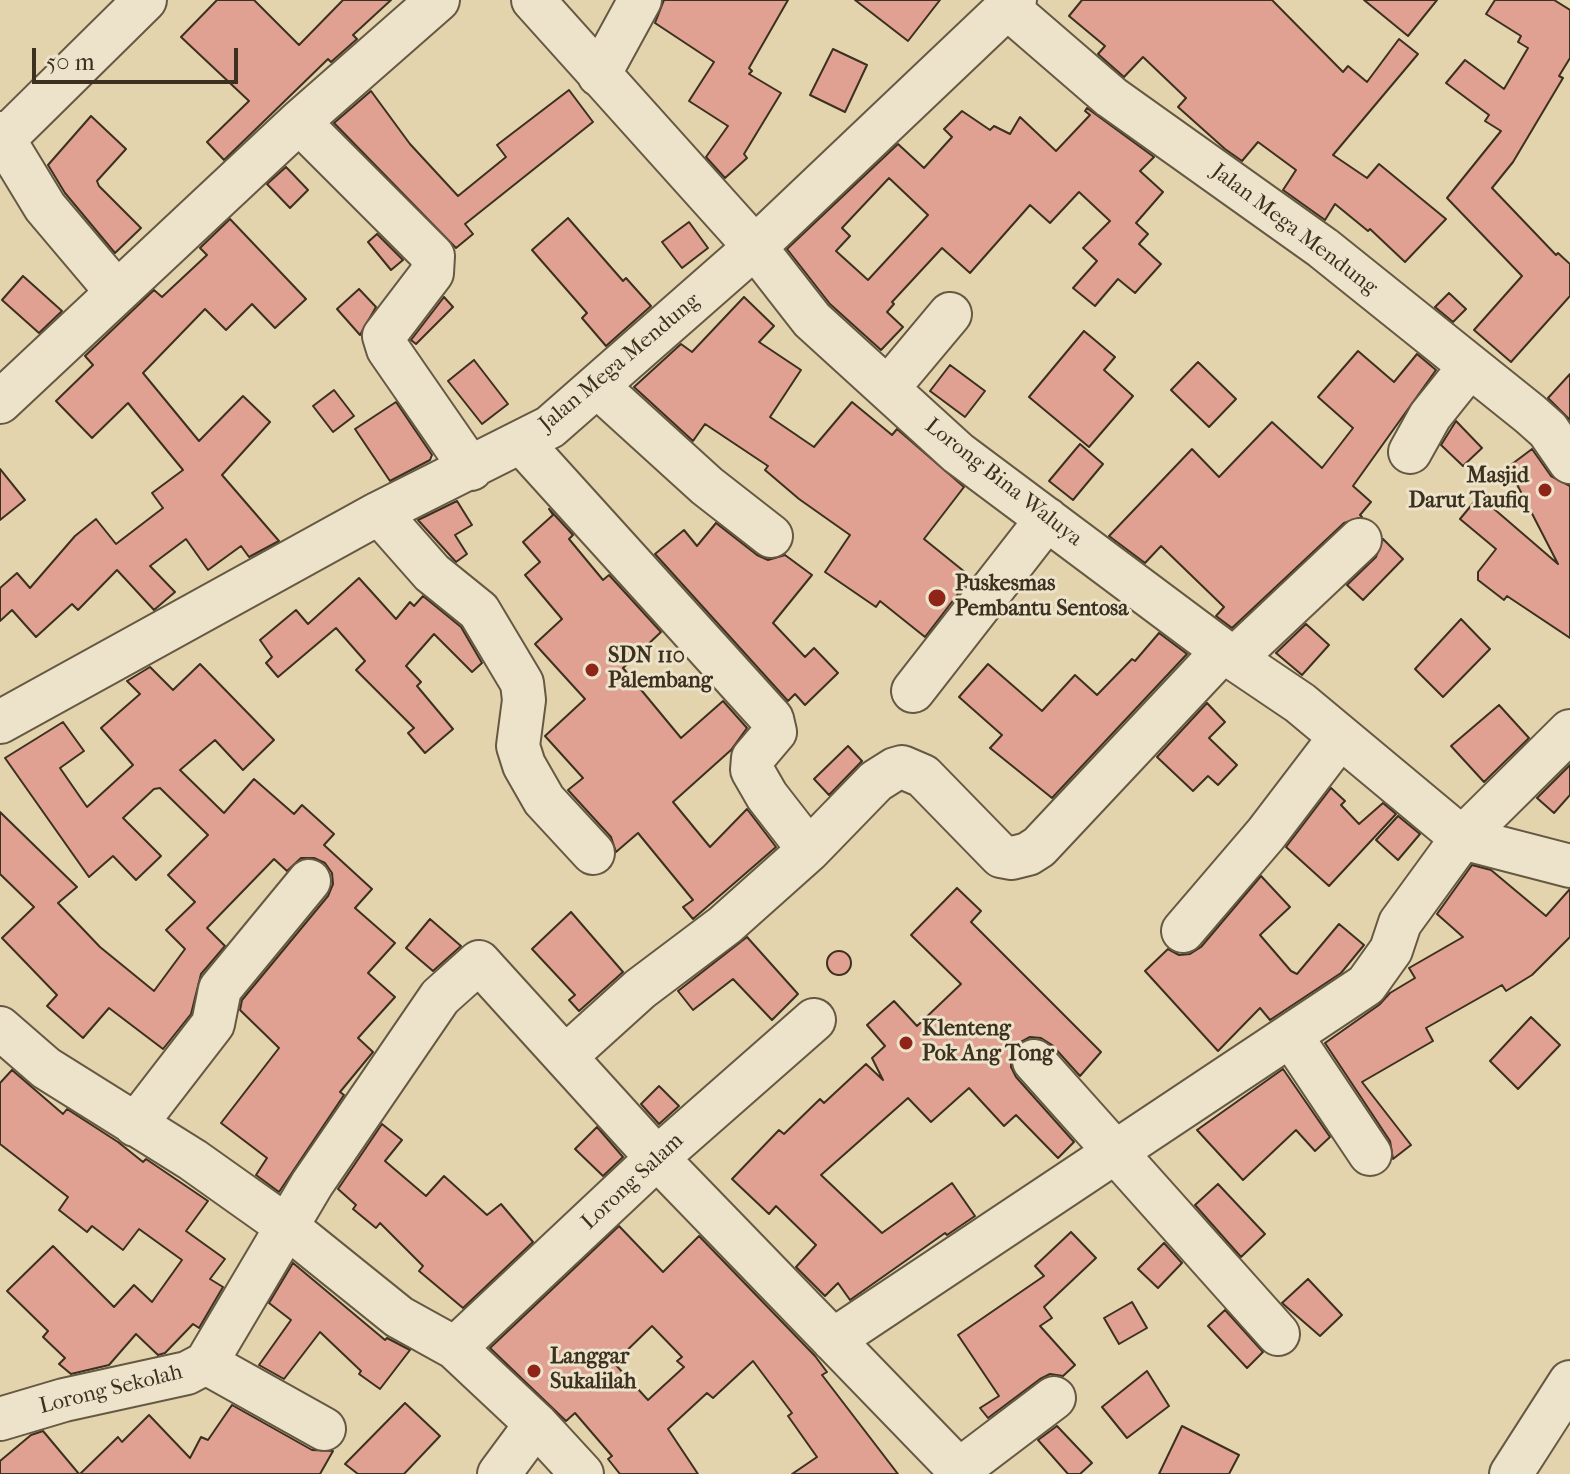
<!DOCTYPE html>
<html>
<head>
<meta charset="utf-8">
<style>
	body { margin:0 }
	#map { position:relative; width:1570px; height:1474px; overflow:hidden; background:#e3d4ae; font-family:"IM FELL French Canon",serif }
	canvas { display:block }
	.scale { position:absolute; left:32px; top:48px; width:206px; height:36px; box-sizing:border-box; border:4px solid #3c301f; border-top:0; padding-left:10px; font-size:24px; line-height:28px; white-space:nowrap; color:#3c301f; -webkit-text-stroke:6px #ede3ca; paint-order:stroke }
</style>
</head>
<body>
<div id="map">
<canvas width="1570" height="1474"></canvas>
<div class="scale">50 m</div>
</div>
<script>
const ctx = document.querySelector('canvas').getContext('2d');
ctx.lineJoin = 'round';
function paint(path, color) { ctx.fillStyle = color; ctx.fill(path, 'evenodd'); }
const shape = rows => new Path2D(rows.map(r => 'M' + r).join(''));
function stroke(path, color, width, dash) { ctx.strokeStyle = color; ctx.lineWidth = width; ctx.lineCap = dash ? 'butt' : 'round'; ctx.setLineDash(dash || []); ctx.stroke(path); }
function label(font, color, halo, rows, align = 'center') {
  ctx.font = font + ' "IM FELL French Canon",serif'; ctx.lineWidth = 6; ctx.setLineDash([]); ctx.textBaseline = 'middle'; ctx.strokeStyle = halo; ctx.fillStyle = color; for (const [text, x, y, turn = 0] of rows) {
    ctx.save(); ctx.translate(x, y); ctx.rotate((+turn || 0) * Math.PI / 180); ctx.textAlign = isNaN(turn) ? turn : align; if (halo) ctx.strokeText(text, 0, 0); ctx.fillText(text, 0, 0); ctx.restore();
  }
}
const building = shape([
	[217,0,254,0,299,45,343,0,391,0,353,35,357,39,331,62,328,59,224,160,207,142,249,101,181,37,217,0],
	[664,0,788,0,749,68,752,71,749,74,781,93,744,154,747,158,725,178,706,157,728,126,689,101,714,62,655,23,664,0],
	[855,0,940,0,908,41,855,0],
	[1082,0,1272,0,1343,72,1348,66,1367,82,1399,39,1418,54,1333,155,1367,178,1379,164,1446,219,1405,262,1370,229,1368,231,1335,204,1325,220,1283,190,1296,170,1258,142,1242,161,1225,149,1178,107,1186,98,1143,57,1124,77,1098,54,1105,46,1069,16,1082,0],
	[1364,0,1437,0,1408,36,1364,0],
	[1495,0,1554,0,1570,10,1570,58,1559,76,1563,78,1513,162,1492,188,1556,255,1558,253,1570,264,1570,296,1511,362,1474,330,1522,276,1447,198,1501,131,1485,121,1489,115,1446,83,1465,60,1504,89,1528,48,1518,42,1521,36,1486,14,1495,0],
	[833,49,867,65,845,112,810,95,833,49],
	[569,90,593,122,465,224,473,234,456,248,334,123,371,91,410,144,458,196,506,157,497,145,569,90],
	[1087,108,1154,157,1140,171,1163,192,1136,223,1148,234,1139,244,1161,264,1135,293,1118,279,1095,306,1073,288,1097,261,1083,248,1110,221,1079,192,1050,223,1030,205,970,273,942,248,892,302,894,304,887,312,903,327,881,350,830,304,787,249,898,144,924,168,952,137,944,129,962,111,990,130,994,126,1010,134,1020,117,1056,151,1090,115,1085,111,1087,108],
	[889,178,928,215,868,280,836,251,850,236,842,228,889,178],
	[91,116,126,149,97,181,99,186,141,228,115,253,65,193,48,165,91,116],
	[286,167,308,190,290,208,267,184,286,167],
	[568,218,623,281,626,278,651,306,606,346,582,318,587,313,532,250,568,218],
	[230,219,306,299,275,328,252,304,226,330,205,309,143,373,199,441,243,396,270,422,222,475,279,541,249,557,241,546,208,570,186,539,150,566,175,592,154,610,117,570,78,610,72,604,36,637,12,610,0,621,0,588,17,573,30,588,75,536,96,519,116,544,163,508,152,493,183,470,128,403,92,438,56,401,93,365,85,356,154,290,162,297,207,255,200,248,230,219],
	[689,222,708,248,682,268,662,242,689,222],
	[377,234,403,260,391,270,368,242,377,234],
	[23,276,62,311,39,333,2,300,23,276],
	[359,289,376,307,360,335,337,309,359,289],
	[1449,293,1466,309,1453,322,1435,307,1449,293],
	[444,297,453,307,416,344,411,340,444,297],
	[744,297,774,326,759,342,801,370,770,417,814,447,852,402,892,435,897,429,964,487,924,539,971,577,925,637,880,601,876,607,825,572,850,535,799,499,765,470,768,466,705,424,693,441,634,387,681,344,692,352,744,297],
	[1084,331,1115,357,1104,370,1133,396,1089,447,1029,397,1084,331],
	[1358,351,1394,382,1417,354,1436,370,1353,486,1371,502,1360,515,1362,517,1344,523,1232,628,1216,616,1224,607,1161,546,1145,563,1109,536,1192,449,1219,477,1272,422,1322,468,1353,428,1318,397,1358,351],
	[474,360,508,404,482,424,448,381,474,360],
	[1198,362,1236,399,1209,427,1171,390,1198,362],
	[950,365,985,391,965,417,930,391,950,365],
	[1570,374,1570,420,1548,398,1570,374],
	[334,390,354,416,333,432,313,406,334,390],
	[396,402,432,455,430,460,390,481,355,429,396,402],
	[1456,421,1482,448,1463,466,1441,445,1456,421],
	[1080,444,1103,464,1073,500,1049,481,1080,444],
	[1532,449,1551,476,1570,486,1570,638,1507,596,1504,600,1478,580,1478,572,1496,549,1460,519,1479,496,1558,564,1508,467,1532,449],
	[0,469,25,500,0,520,0,469],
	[457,501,472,525,455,535,467,554,456,562,418,520,457,501],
	[549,509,573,535,569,539,603,580,609,575,661,632,623,668,681,738,723,701,747,728,731,750,673,802,710,847,747,809,776,847,693,919,683,907,693,900,638,833,616,852,611,837,568,790,583,778,545,736,585,699,535,644,562,619,525,575,540,562,523,542,553,515,549,509],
	[716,523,757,555,768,560,785,555,812,575,773,623,805,657,814,648,838,673,805,705,795,694,788,701,655,554,684,530,697,546,716,523],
	[1383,539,1403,559,1363,600,1347,585,1376,557,1383,539],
	[359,578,396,619,410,602,414,606,423,596,461,627,482,663,472,672,434,634,406,666,421,682,417,686,453,729,425,753,408,733,414,728,356,670,365,661,336,628,278,677,266,663,272,657,260,640,296,610,308,624,359,578],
	[1461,619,1490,649,1443,697,1415,669,1461,619],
	[1306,624,1329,645,1302,675,1276,653,1306,624],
	[1159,633,1187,654,1052,798,990,748,1002,735,959,697,988,664,1042,711,1075,675,1097,695,1132,659,1135,661,1159,633],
	[200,664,274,740,243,770,215,740,180,770,224,813,254,779,294,814,302,805,334,834,324,845,372,889,355,908,395,943,368,973,395,997,358,1038,373,1052,340,1092,344,1095,279,1192,256,1175,267,1158,221,1123,279,1048,240,1010,242,1000,328,896,333,884,332,873,325,863,314,858,301,858,287,871,274,859,207,928,225,946,201,974,191,1014,163,1049,109,1008,83,1038,47,1006,57,995,2,938,34,907,0,874,0,812,77,887,58,903,100,947,154,991,185,949,166,930,195,902,168,875,208,835,160,788,154,789,123,818,161,856,136,880,113,856,89,877,5,758,63,722,84,751,60,768,87,807,133,765,101,728,140,694,127,681,150,667,173,690,200,664],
	[1207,703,1225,722,1209,738,1237,765,1218,785,1208,776,1193,791,1157,757,1207,703],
	[1499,705,1529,738,1484,782,1451,746,1499,705],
	[848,746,862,761,829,795,814,779,848,746],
	[1570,765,1570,795,1554,813,1537,798,1570,765],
	[1331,788,1345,801,1341,805,1359,824,1383,803,1396,814,1329,886,1286,847,1331,788],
	[1398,816,1420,834,1398,860,1376,840,1398,816],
	[1472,865,1491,870,1546,916,1570,889,1570,937,1532,975,1506,991,1502,985,1426,1028,1433,1041,1362,1082,1411,1145,1393,1159,1390,1141,1325,1043,1379,1005,1390,993,1415,978,1409,968,1463,937,1437,914,1472,865],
	[1261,876,1290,907,1260,935,1291,971,1297,974,1339,924,1364,945,1341,973,1270,1020,1260,1008,1218,1051,1145,971,1168,949,1179,955,1190,954,1201,947,1261,876],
	[957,888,981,911,971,922,1101,1052,1080,1076,1052,1045,1041,1038,1030,1037,1019,1043,1011,1054,1011,1067,1016,1077,1074,1142,1058,1158,1016,1115,1004,1126,969,1088,931,1122,908,1098,821,1175,882,1233,952,1183,975,1216,947,1235,945,1233,850,1300,838,1283,825,1296,796,1267,816,1245,776,1206,769,1214,732,1179,779,1130,784,1134,820,1099,824,1103,866,1064,883,1080,872,1058,885,1046,867,1025,894,1001,917,1026,961,984,911,935,957,888],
	[571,912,623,972,579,1011,569,1000,575,995,532,949,571,912],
	[430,919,461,946,433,971,406,948,430,919],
	[747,937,798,994,772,1020,733,979,693,1010,678,991,747,937],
	'827 963a12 12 0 1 1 24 0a12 12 0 1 1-24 0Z',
	[1531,1017,1560,1045,1518,1089,1490,1061,1531,1017],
	[1283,1069,1330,1137,1315,1151,1296,1130,1243,1180,1197,1130,1283,1069],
	[12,1070,63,1114,67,1109,118,1142,143,1162,146,1159,208,1201,186,1231,225,1259,210,1279,223,1287,199,1328,193,1324,165,1353,158,1355,136,1334,109,1365,71,1374,59,1364,65,1358,43,1337,48,1331,7,1291,53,1246,114,1307,134,1285,152,1302,182,1260,139,1229,123,1250,92,1226,87,1232,59,1210,68,1197,0,1144,0,1083,12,1070],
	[659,1086,679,1106,659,1124,641,1104,659,1086],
	[382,1124,402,1140,385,1161,426,1196,444,1176,487,1215,501,1204,533,1242,463,1308,419,1271,423,1266,380,1223,376,1228,353,1209,356,1205,338,1189,382,1124],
	[597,1127,623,1157,603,1176,575,1149,597,1127],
	[1218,1184,1265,1234,1241,1257,1195,1205,1218,1184],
	[619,1226,663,1272,699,1236,815,1356,827,1372,822,1375,898,1474,792,1474,817,1457,788,1416,792,1413,753,1361,713,1398,707,1393,668,1429,698,1474,620,1474,608,1459,612,1456,575,1413,566,1421,490,1348,619,1226],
	[652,1326,682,1357,677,1361,684,1367,648,1400,614,1363,652,1326],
	[1071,1232,1096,1258,1044,1307,1052,1318,1040,1326,1075,1365,1063,1376,1050,1374,1040,1379,988,1418,980,1408,999,1396,958,1335,1044,1276,1035,1266,1071,1232],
	[1164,1243,1182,1263,1158,1288,1138,1269,1164,1243],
	[293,1263,385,1340,387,1338,410,1350,380,1389,359,1374,361,1371,320,1332,284,1379,259,1365,291,1320,269,1303,293,1263],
	[1308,1279,1342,1315,1320,1336,1282,1303,1308,1279],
	[1132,1302,1147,1328,1119,1344,1104,1318,1132,1302],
	[1225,1310,1263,1352,1247,1368,1208,1326,1225,1310],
	[1147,1371,1169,1406,1127,1438,1102,1407,1147,1371],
	[405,1403,440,1436,404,1474,358,1474,345,1464,405,1403],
	[232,1405,312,1450,333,1451,320,1474,80,1474,118,1437,122,1442,149,1415,190,1458,201,1437,208,1440,232,1405],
	[1057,1426,1092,1463,1080,1474,1068,1474,1038,1440,1057,1426],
	[1182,1426,1239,1455,1229,1474,1159,1474,1182,1426],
	[43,1431,79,1474,0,1474,0,1461,31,1435,43,1431]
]);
const minor = shape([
	[533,0,755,247,812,320,958,453,1223,651,1300,703,1462,838,1570,866],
	[1008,8,1111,97,1323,248,1530,414,1548,430,1570,462],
	[599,75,640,0],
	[299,122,433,256,432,273,384,336,388,349,471,469],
	[0,133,45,207,116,291],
	[5,138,145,0],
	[597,386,707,486,771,536],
	[888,388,950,314],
	[0,402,299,122,438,0],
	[521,442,772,719,775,732,753,758,752,770,767,796,809,850],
	[1410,452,1430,416,1470,366],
	[379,513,432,573,479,611,522,683,524,700,518,746,524,765,544,800,593,853],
	[1236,657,1360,540],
	[913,691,1047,519],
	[0,722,379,513,550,427,755,247,1015,0],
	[1183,931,1266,834,1340,737],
	[0,1028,46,1068,193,1160,286,1226,399,1317,455,1348,536,1424,582,1474],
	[1291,1036,1370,1154],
	[566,1056,640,989,725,925,809,850,876,781,895,769,902,767,923,776,1001,856,1012,858,1028,854,1039,847,1223,651],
	[1034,1061,1278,1334],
	[135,1125,213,1024,220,989,309,881],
	[833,1340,1366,985,1391,950,1400,923,1462,838,1570,731],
	[455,1348,657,1158,814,1020],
	[206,1363,324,1429],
	[0,1419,64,1400,187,1373,206,1363,312,1184,440,997,479,962,657,1158,963,1474],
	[959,1470,1054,1398],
	[499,1474,536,1424],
	[1511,1474,1570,1382]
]);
const markers = [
	[1545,490,8,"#8f2418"],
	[937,598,10,"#8f2418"],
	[592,670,8,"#8f2418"],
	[906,1043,8,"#8f2418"],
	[534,1371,8,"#8f2418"]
];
const streetNames = [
	["Jalan Mega Mendung",1294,230,37],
	["Jalan Mega Mendung",620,363,-40],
	["Lorong Bina Waluya",1003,483,38],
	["Lorong Salam",633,1182,-43],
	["Lorong Sekolah",111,1390,-14]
];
const poiNames = [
	["Masjid",1529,477,"right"],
	["Darut Taufiq",1529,502,"right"],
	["Puskesmas",955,585],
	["Pembantu Sentosa",955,610],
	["SDN 110",608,657],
	["Palembang",608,682],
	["Klenteng",922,1030],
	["Pok Ang Tong",922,1055],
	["Langgar",550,1358],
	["Sukalilah",550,1383]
];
paint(building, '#e0a192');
stroke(building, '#3c301f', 2);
stroke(minor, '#665943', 46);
stroke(minor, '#ede3ca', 42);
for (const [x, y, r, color] of markers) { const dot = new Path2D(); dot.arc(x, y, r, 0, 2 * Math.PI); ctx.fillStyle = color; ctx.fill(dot); stroke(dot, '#ede3ca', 3); }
label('22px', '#3c301f', '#ede3ca', streetNames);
label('bold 22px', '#3c301f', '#ede3ca', poiNames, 'left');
</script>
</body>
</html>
